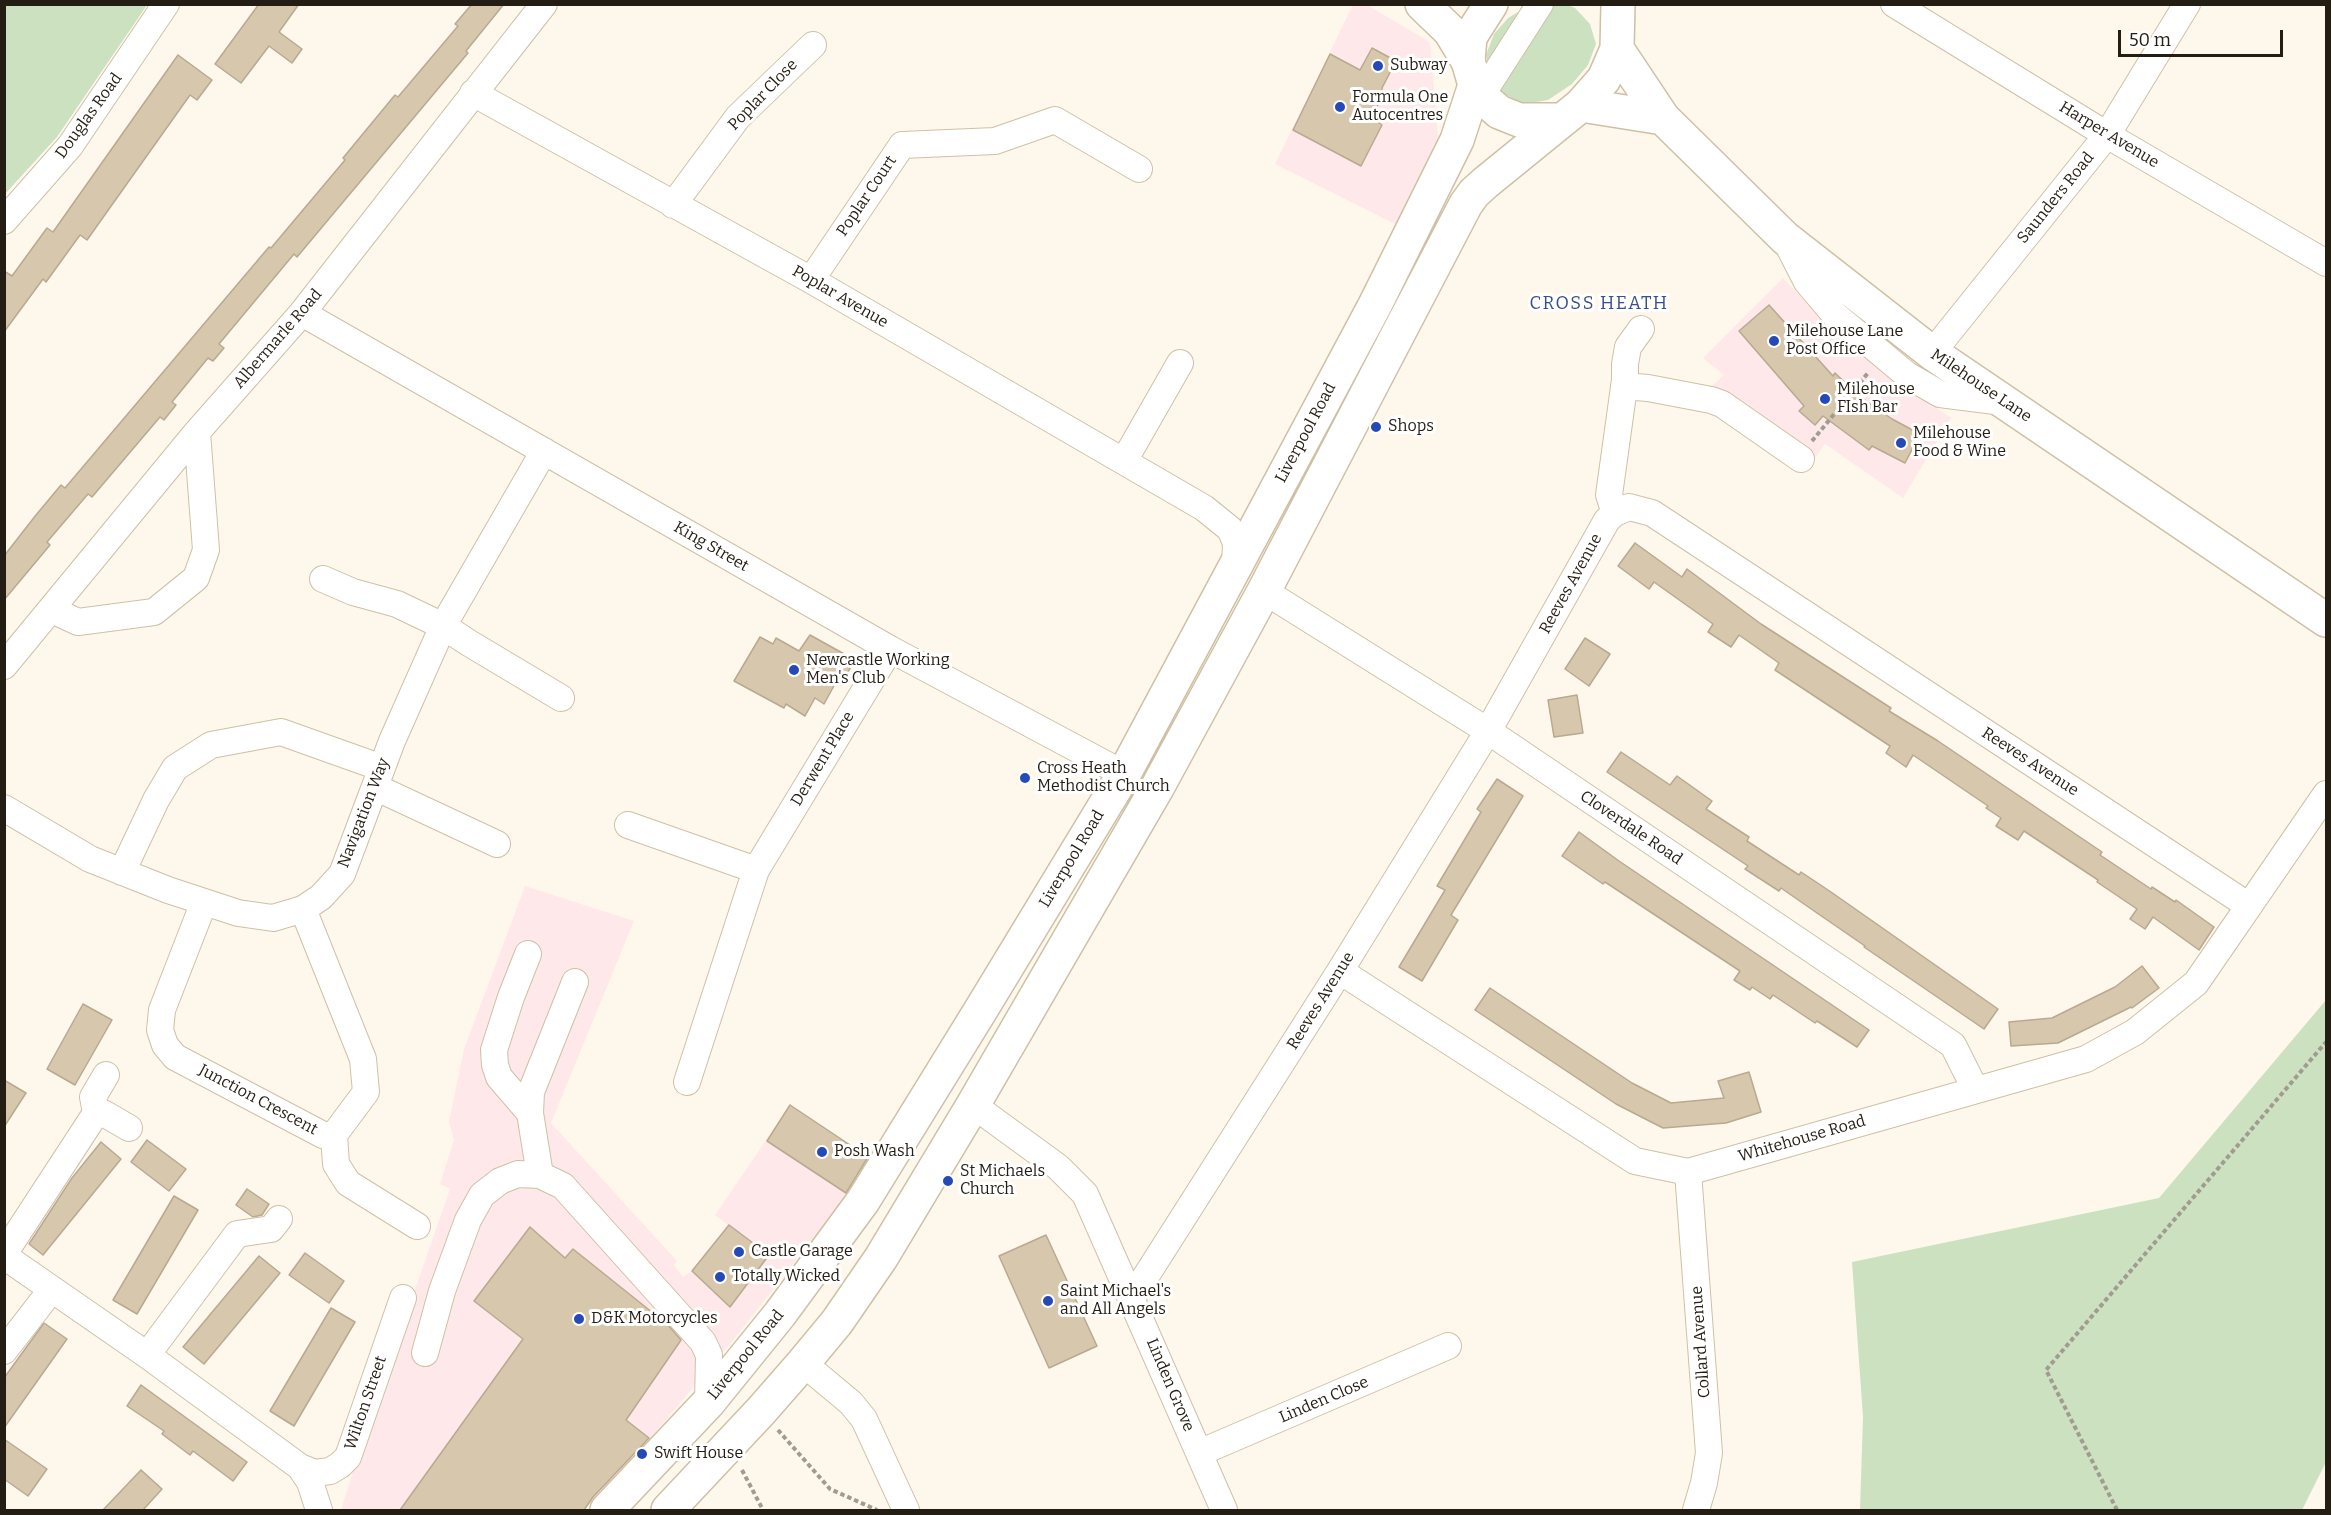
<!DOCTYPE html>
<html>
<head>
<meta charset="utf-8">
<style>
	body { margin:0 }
	#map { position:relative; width:2331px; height:1515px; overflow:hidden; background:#fef8ec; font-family:Bitter,serif }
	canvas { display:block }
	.frame { position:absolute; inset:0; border:6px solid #231d13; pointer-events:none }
	.scale { position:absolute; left:2118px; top:30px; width:165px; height:27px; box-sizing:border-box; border:3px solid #231d13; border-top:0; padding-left:8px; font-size:18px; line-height:21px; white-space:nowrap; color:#231d13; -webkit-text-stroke:4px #fff; paint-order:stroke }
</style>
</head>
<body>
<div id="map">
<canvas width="2331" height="1515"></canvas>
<div class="frame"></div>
<div class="scale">50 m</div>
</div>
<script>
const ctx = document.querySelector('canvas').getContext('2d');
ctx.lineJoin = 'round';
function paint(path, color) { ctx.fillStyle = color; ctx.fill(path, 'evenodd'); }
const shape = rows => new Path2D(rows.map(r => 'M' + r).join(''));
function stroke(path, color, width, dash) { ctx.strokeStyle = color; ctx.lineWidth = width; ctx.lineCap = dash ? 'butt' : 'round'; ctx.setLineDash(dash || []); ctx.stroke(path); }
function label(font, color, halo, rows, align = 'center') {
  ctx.font = font + ' Bitter,serif'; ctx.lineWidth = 6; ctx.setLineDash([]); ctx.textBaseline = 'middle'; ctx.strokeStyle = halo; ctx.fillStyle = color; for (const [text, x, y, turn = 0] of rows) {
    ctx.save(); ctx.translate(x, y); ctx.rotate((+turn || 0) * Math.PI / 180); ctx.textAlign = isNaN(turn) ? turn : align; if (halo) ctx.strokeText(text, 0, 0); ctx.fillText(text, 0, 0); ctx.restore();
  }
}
const commercial = shape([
	[1353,5,1367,5,1430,42,1438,137,1397,225,1275,164],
	[1783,278,1824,322,1866,359,1951,418,1903,498,1825,444,1812,462,1703,394,1724,375,1703,358],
	[525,886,634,921,551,1123,677,1261,674,1265,683,1277,692,1271,728,1225,715,1215,790,1105,871,1159,848,1194,730,1344,647,1442,584,1510,341,1510,365,1433,450,1189,440,1184,454,1140,449,1122,464,1049]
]);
const green = shape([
	[5,4,147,5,57,137,5,194],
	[1530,5,1568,5,1575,8,1590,24,1596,44,1588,65,1572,84,1548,100,1524,104,1506,95,1492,80,1488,69,1486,55,1494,34,1508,18],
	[2326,1000,2326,1462,2302,1510,1860,1510,1863,1417,1852,1262,2159,1198]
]);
const building = shape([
	[259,4,299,4,279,32,302,49,292,63,269,46,241,83,215,64,259,4],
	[472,4,504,4,466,51,468,53,297,257,294,254,219,344,224,348,213,361,208,358,172,402,176,405,164,420,160,417,92,497,88,494,47,542,50,545,4,600,4,556,36,515,61,485,65,488,269,247,271,248,345,160,343,158,395,95,398,97,458,26,455,24,472,4],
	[1372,48,1396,61,1382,88,1382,96,1372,118,1382,125,1361,166,1293,130,1330,54,1360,70,1372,48],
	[178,55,212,80,197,100,190,95,87,240,80,235,46,282,43,279,4,332,4,271,12,276,47,228,53,232,178,55],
	[1769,305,1833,376,1835,373,1859,396,1892,419,1920,434,1905,463,1872,446,1869,450,1823,416,1815,425,1799,411,1804,406,1739,331,1769,305],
	[1635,543,1682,577,1687,569,1761,624,1891,708,1889,711,1938,741,2102,852,2100,855,2151,889,2152,887,2175,902,2176,900,2214,927,2199,950,2153,917,2145,929,2130,919,2137,909,2097,882,2098,880,2024,831,2018,840,1996,826,2001,818,1986,808,1988,806,1913,755,1906,767,1886,753,1890,746,1775,670,1779,663,1739,635,1731,647,1708,632,1713,624,1654,582,1649,589,1618,566,1635,543],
	[810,635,855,660,840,685,835,684,824,704,815,698,805,716,786,704,784,708,734,681,760,637,773,644,776,638,799,651,810,635],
	[1585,638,1610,654,1589,686,1565,669,1585,638],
	[1577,695,1583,733,1554,737,1548,700,1577,695],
	[1621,752,1670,785,1677,776,1712,801,1706,809,1749,837,1747,841,1799,875,1801,872,1831,892,1998,1009,1984,1029,1864,947,1865,946,1817,913,1781,888,1779,891,1745,869,1748,866,1607,772,1621,752],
	[1497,779,1523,796,1451,915,1458,920,1422,981,1399,967,1445,890,1437,886,1481,812,1477,809,1497,779],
	[1579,832,1619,861,1869,1030,1857,1047,1817,1021,1815,1023,1773,995,1770,999,1752,987,1750,990,1734,980,1740,971,1605,882,1603,884,1562,856,1579,832],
	[2142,966,2159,988,2132,1008,2131,1007,2058,1043,2011,1046,2009,1022,2052,1018,2115,987,2142,966],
	[1490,988,1632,1083,1671,1103,1724,1098,1718,1081,1749,1072,1761,1112,1726,1123,1663,1128,1616,1104,1475,1010,1490,988],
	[83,1004,112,1020,75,1085,47,1069,83,1004],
	[4,1080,26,1093,4,1127,4,1080],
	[790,1105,868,1157,846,1193,767,1141,790,1105],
	[147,1140,186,1169,169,1191,131,1162,147,1140],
	[101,1142,121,1159,43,1255,29,1244,72,1178,101,1142],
	[247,1189,269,1204,262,1215,253,1217,236,1205,247,1189],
	[174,1196,198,1210,137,1314,113,1300,174,1196],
	[729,1225,769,1255,730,1307,692,1271,729,1225],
	[530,1227,565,1258,573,1249,668,1325,681,1340,626,1420,649,1438,593,1497,584,1510,400,1510,523,1339,474,1301,530,1227],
	[1046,1235,1097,1346,1049,1368,999,1256,1046,1235],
	[305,1253,344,1281,329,1303,289,1275,305,1253],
	[259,1256,280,1273,204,1364,183,1347,259,1256],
	[331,1308,355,1322,294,1426,270,1411,331,1308],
	[44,1323,67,1339,4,1428,4,1378,44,1323],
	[141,1385,247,1462,233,1481,193,1451,190,1455,162,1434,164,1431,127,1406,141,1385],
	[4,1439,47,1469,28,1496,4,1479,4,1439],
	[141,1470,162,1489,143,1510,103,1510,141,1470]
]);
const path = shape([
	[1812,441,1868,373],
	[778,1430,830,1489,877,1510],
	[742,1470,763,1510],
	[2117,1510,2046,1370,2326,1042]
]);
const minor = shape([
	[1894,4,2107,135,2326,263],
	[473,93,811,280,1204,508,1230,529,1236,543,1235,567],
	[1481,96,1540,4],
	[673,205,738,117,813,45],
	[4,221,70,146,166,4],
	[1786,241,1807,282,1835,315,1907,375,1940,394,2003,402],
	[811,280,902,145,995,141,1055,120,1139,169],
	[302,313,890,649,1124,774],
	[1932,353,2107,135,2187,4],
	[1624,386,1648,388,1711,400,1722,404,1801,459],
	[1124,461,1180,363],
	[1615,513,1609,495,1625,380,1625,364,1628,347,1641,329],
	[323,579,353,592,397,604,443,626,469,643,561,698],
	[1264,591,1488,731,1953,1045,1975,1089],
	[52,610,78,622,154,612,196,578,206,550,197,432],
	[4,666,197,432,302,313,544,4],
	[375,787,497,844],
	[4,808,90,859,168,890,238,913,273,918,303,909,321,897,342,874,392,741,443,626,544,451],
	[628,825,756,870],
	[122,872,156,800,175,768,211,745,281,732,382,768],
	[204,902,162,1010,160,1030,165,1045,175,1057,323,1135,334,1135,366,1092,363,1059,303,909],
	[528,954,511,997,494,1050,495,1065,499,1077,530,1113],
	[1340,971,1635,1161,1688,1172,2086,1059,2135,1032,2196,983,2326,794],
	[687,1082,756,870,890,649],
	[973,1105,1058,1167,1085,1194,1224,1510],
	[96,1113,105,1114,129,1128],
	[334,1135,336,1164,348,1183,417,1226],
	[1688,1172,1709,1453,1704,1483,1696,1510],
	[540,1175,530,1113,531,1092,575,982],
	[4,1254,96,1113,93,1097,106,1075],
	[4,1256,147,1355,300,1467,310,1482,319,1510],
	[1132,1298,1340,971,1488,731,1607,520,1615,513,1629,507,1652,513,2249,906],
	[4,1351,52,1289],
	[425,1353,442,1291,468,1220,482,1195,500,1181,518,1174,540,1175,563,1186,703,1342,709,1355,708,1403],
	[147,1355,237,1234,271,1229,279,1219],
	[803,1363,851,1403,864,1419,906,1510],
	[1199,1453,1448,1346],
	[300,1467,315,1473,330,1471,340,1465,348,1457,403,1298]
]);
const major = shape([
	[1422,4,1450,31,1468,61],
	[1617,49,1663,118,1785,238,1932,353,2326,620],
	[1581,105,1663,118]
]);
const highway = shape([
	[1491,4,1470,37,1468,61,1475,85,1481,96,1499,112,1519,120,1561,120],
	[607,1510,708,1403,780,1314,863,1201,982,1008,1124,774,1235,567,1375,305,1457,140,1475,85],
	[668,1510,761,1411,803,1363,837,1322,881,1258,973,1105,1157,788,1264,591,1466,204,1474,193,1485,183,1581,105,1604,79,1617,49,1618,4]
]);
const markers = [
	[1378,66,6,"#2649b8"],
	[1340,107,6,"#2649b8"],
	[1774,341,6,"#2649b8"],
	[1825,399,6,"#2649b8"],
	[1376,427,6,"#2649b8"],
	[1901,443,6,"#2649b8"],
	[794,670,6,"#2649b8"],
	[1025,778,6,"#2649b8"],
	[822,1152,6,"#2649b8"],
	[948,1181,6,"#2649b8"],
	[739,1252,6,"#2649b8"],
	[720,1277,6,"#2649b8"],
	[1048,1301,6,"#2649b8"],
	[579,1319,6,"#2649b8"],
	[642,1454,6,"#2649b8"]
];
const poiNames = [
	["Subway",1390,66],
	["Formula One",1352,98],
	["Autocentres",1352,116],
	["Milehouse Lane",1786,332],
	["Post Office",1786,350],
	["Milehouse",1837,390],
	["FIsh Bar",1837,408],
	["Shops",1388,427],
	["Milehouse",1913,434],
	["Food & Wine",1913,452],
	["Newcastle Working",806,661],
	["Men's Club",806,679],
	["Cross Heath",1037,769],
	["Methodist Church",1037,787],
	["Posh Wash",834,1152],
	["St Michaels",960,1172],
	["Church",960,1190],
	["Castle Garage",751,1252],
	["Totally Wicked",732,1277],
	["Saint Michael's",1060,1292],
	["and All Angels",1060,1310],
	["D&K Motorcycles",591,1319],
	["Swift House",654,1454]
];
const streetNames = [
	["Poplar Close",763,95,-46],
	["Douglas Road",89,116,-54],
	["Harper Avenue",2109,135,31],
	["Poplar Court",867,196,-56],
	["Saunders Road",2056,198,-51],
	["Poplar Avenue",840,297,30],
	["Albermarle Road",278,339,-49],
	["Milehouse Lane",1981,386,34],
	["Liverpool Road",1306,433,-62],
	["King Street",711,547,30],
	["Reeves Avenue",1571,584,-61],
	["Derwent Place",823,759,-59],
	["Reeves Avenue",2030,762,33],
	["Navigation Way",364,813,-69],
	["Cloverdale Road",1631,828,34],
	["Liverpool Road",1072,859,-59],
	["Reeves Avenue",1321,1001,-58],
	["Junction Crescent",258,1100,28],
	["Whitehouse Road",1802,1139,-16],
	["Collard Avenue",1701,1342,-94],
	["Liverpool Road",746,1355,-51],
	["Linden Grove",1170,1385,67],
	["Linden Close",1324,1400,-23],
	["Wilton Street",366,1403,-71]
];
const neighbourhoodNames = [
	["CROSS HEATH",1599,304]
];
paint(commercial, '#fee8e9');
paint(green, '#cbe1c0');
paint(building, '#d7c8ad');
stroke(building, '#b8a98f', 1.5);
stroke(minor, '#cfc0a5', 28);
stroke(major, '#cfc0a5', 36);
stroke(highway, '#cfc0a5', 36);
stroke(path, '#a19b90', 4, [4.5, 3]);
stroke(minor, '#fff', 26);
stroke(major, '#fff', 33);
stroke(highway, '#fff', 33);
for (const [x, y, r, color] of markers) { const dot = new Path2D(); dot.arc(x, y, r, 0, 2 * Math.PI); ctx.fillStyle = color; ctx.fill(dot); stroke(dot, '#fff', 2); }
label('16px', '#231d13', '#fff', poiNames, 'left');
label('16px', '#231d13', '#fff', streetNames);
ctx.letterSpacing = '1.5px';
label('18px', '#384f89', '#fff', neighbourhoodNames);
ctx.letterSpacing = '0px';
</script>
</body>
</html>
